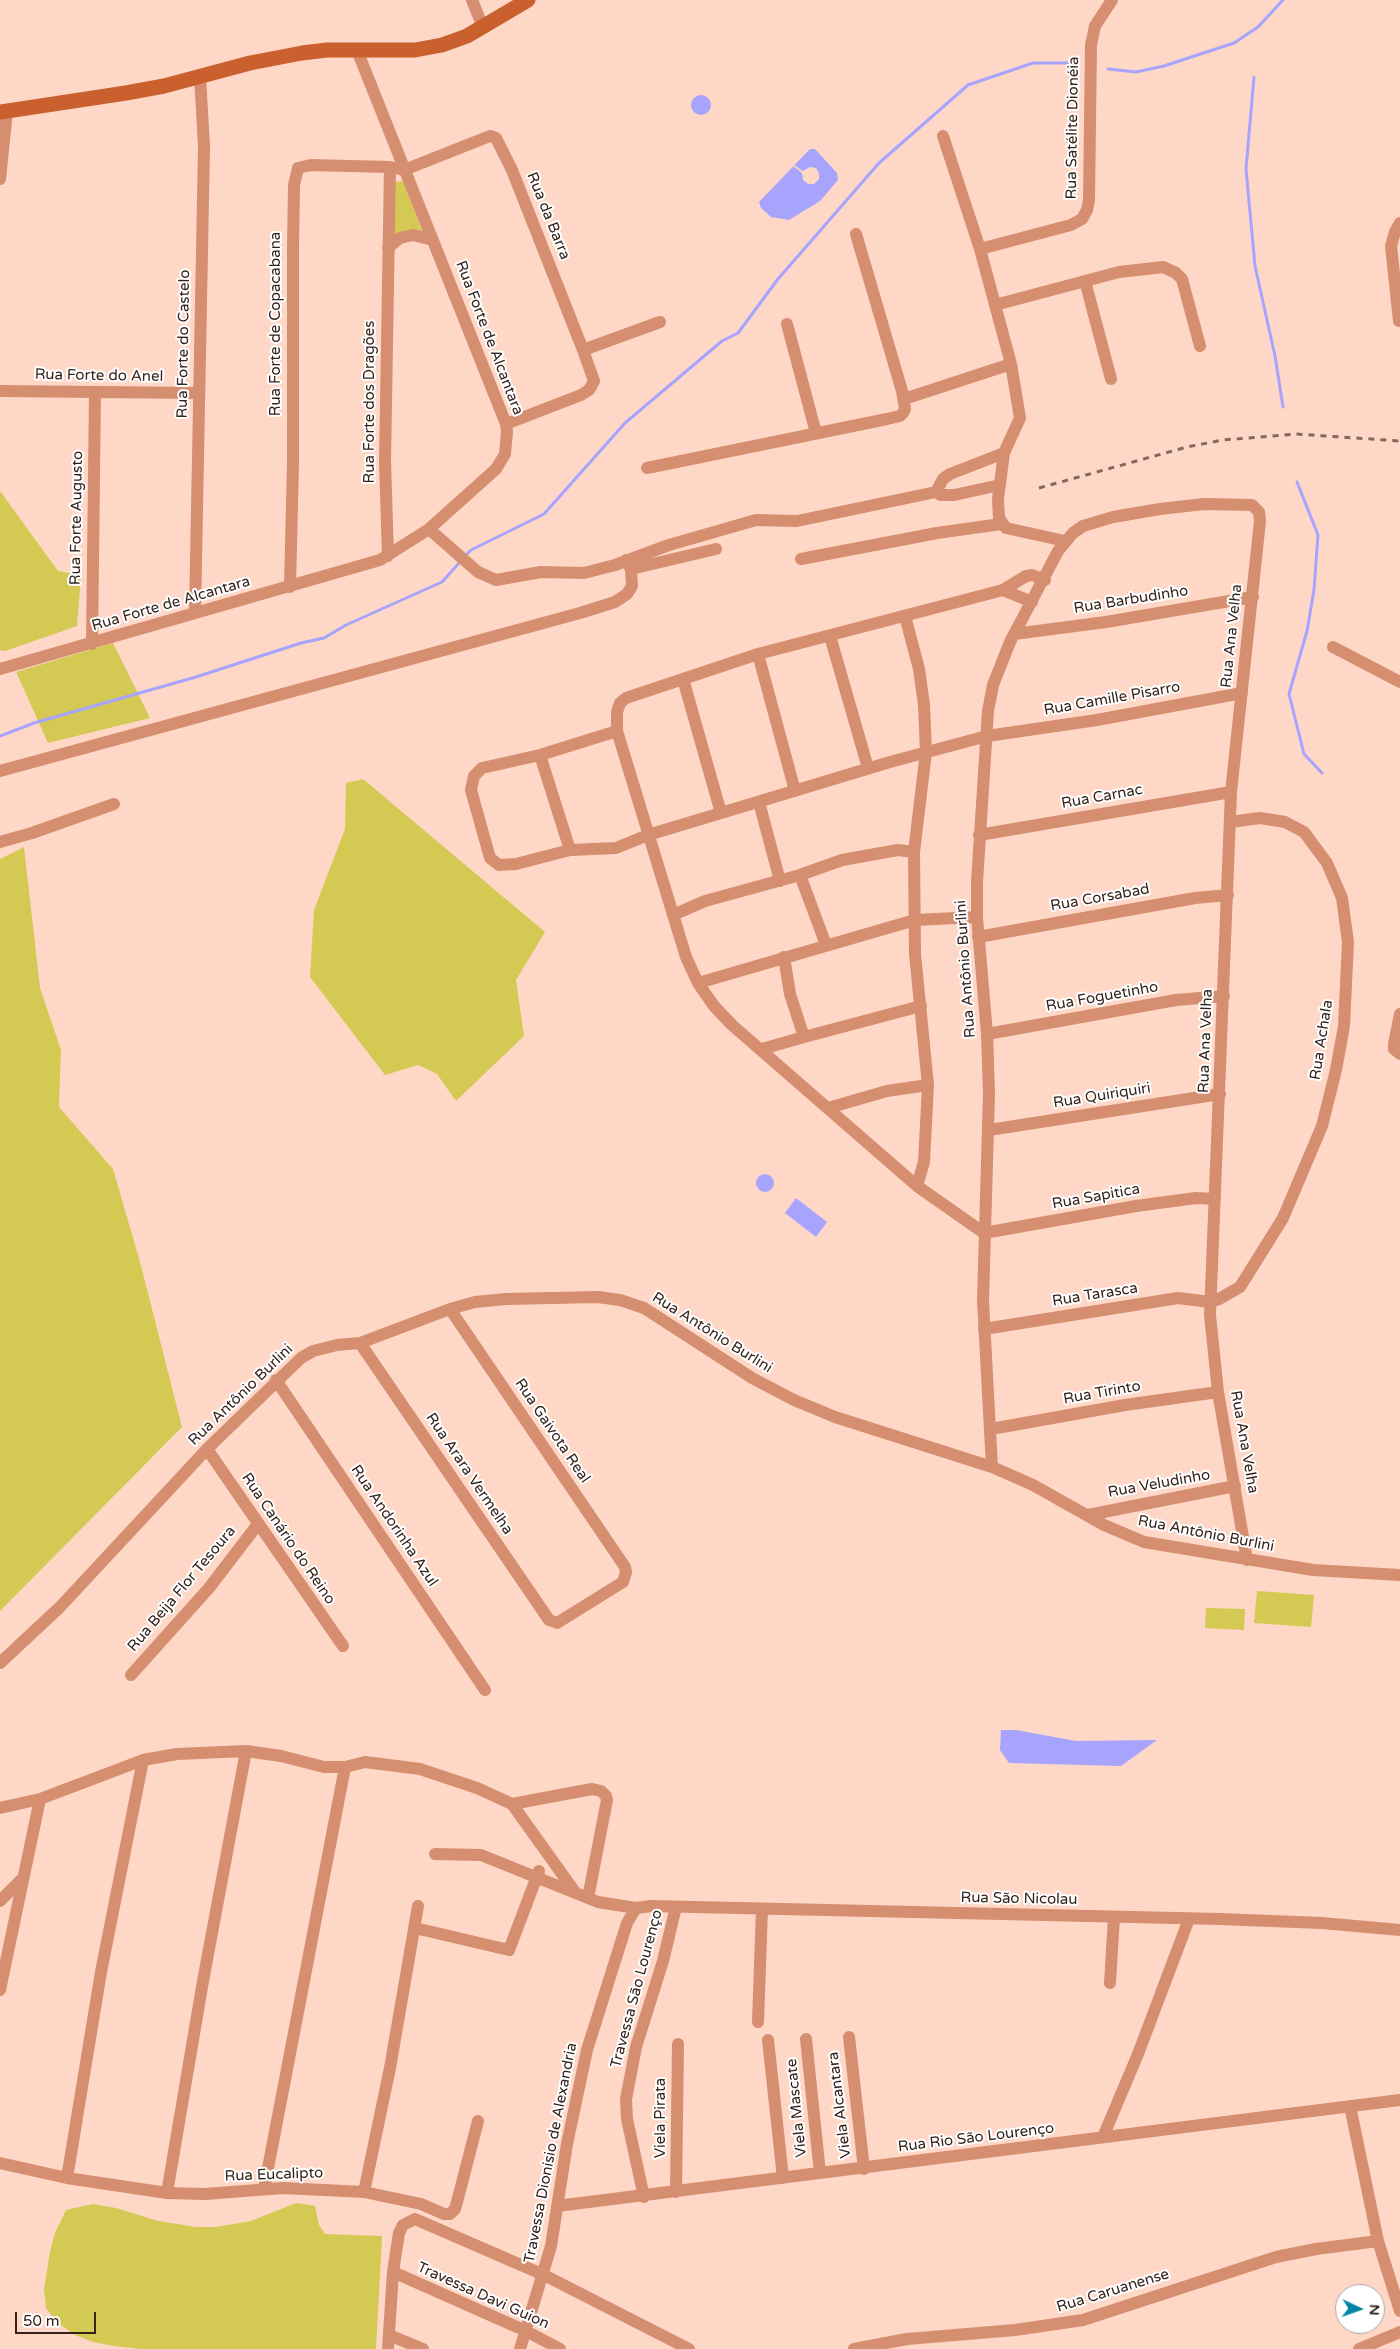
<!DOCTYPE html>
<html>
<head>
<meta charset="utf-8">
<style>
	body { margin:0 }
	#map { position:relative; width:1400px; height:2349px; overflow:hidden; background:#fed7c7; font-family:"Varela Round",sans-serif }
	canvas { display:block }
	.north { position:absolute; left:1335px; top:2284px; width:50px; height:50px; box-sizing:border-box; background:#fff; border:1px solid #aea7a4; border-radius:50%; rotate:93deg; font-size:14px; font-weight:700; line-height:20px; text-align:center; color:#35231b }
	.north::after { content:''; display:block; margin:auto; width:18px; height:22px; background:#0286a8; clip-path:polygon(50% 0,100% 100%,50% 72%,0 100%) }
	.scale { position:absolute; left:15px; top:2312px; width:81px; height:22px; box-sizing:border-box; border:2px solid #35231b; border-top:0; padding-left:6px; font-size:15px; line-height:18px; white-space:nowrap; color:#35231b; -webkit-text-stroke:4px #fff; paint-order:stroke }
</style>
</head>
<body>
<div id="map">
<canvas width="1400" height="2349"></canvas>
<div class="north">N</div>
<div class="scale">50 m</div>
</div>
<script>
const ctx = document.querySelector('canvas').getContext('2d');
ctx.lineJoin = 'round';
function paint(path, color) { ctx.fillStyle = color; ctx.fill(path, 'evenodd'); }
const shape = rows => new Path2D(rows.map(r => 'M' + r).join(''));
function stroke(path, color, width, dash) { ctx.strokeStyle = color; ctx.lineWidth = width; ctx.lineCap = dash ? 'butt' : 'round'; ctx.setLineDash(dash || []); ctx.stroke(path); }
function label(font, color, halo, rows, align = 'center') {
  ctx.font = font + ' "Varela Round",sans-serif'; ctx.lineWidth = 4; ctx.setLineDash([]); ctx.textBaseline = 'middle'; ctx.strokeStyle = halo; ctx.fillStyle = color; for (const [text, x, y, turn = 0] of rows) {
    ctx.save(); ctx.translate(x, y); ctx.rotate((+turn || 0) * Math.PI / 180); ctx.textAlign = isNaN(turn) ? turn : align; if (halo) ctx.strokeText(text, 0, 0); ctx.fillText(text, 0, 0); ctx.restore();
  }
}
const green = shape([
	[403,181,423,233,391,238,394,182],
	[0,491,58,571,81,575,77,626,5,651,0,650],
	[113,643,150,718,48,743,16,672],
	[363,779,545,932,516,980,524,1036,456,1101,437,1074,418,1065,385,1075,310,977,314,910,345,829,346,783],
	[24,847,40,988,61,1050,59,1107,113,1169,140,1262,182,1427,0,1611,0,859],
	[1257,1591,1314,1595,1311,1627,1254,1623],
	[1206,1608,1245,1609,1244,1630,1205,1628],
	[296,2203,315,2206,319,2225,325,2234,382,2236,376,2349,141,2349,113,2346,93,2342,75,2335,58,2323,46,2308,44,2289,50,2252,55,2233,66,2210,93,2204,116,2208,158,2221,196,2227,216,2227,251,2221]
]);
const water = shape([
	'691 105a10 10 0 1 1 20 0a10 10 0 1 1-20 0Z',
	[810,149,815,149,837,173,838,180,820,201,789,220,771,217,761,208,759,202],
	'756 1183a9 9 0 1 1 18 0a9 9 0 1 1-18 0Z',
	[796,1198,827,1222,816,1237,785,1213],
	[1001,1730,1016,1730,1076,1741,1157,1740,1121,1766,1009,1763,1000,1750]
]);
const pier = shape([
	[794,165,803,171,810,167,816,168,819,173,819,179,814,184,808,184,803,180,802,173,793,166]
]);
const stream = shape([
	[1108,69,1136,72,1164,66,1234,43,1258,27,1283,0],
	[1254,77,1246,169,1255,266,1275,356,1283,407],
	[1297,482,1318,535,1314,590,1307,631,1289,694,1304,754,1322,773],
	[464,557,471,550,544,514,625,423,722,341,738,333,778,279,879,163,968,85,1033,63,1074,63],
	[0,736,34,723,196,677,301,643,324,638,346,625,442,582,460,562]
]);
const street = shape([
	[472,0,483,27],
	[943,136,980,249],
	[0,179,7,111],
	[388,248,400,238,413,235,433,240],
	[1085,281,1111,379],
	[995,305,1119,272,1163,267,1176,273,1182,279,1200,346],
	[1399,321,1391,246,1395,232,1400,223],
	[787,324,816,433],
	[583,350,660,322],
	[0,391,198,393],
	[904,399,1011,364],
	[647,468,887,419,900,416,903,413,905,409,902,391,856,234],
	[936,492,943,479,950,474,1004,453],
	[429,529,478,572,496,580,541,572,584,573,615,565,669,545,756,520,797,521,936,492,941,495,954,495,1000,485],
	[1065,541,1006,528,999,518,998,499,1004,453,1020,418,1011,364,980,249,1071,225,1082,219,1087,210,1089,200,1091,45,1095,26,1112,0],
	[388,556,385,461,390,167],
	[801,559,937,533,1001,524],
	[631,569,716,549],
	[290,587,293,463,293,248,294,185,298,168,311,165,390,167,404,170,490,136,496,138,512,170,583,350,594,381,589,390,581,395,506,424],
	[1003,590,1032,602],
	[195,613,204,147,200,76],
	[1014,634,1106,622,1253,597],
	[830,636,868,768],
	[92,644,95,393],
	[1333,647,1400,682],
	[758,654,795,791],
	[0,669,380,560,429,529,496,469,505,454,507,432,506,424,357,50],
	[683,679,626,698,620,703,617,712,617,731,686,957,698,983,714,1006,732,1025,917,1186,924,1162,928,1085,915,954,914,852,926,752,924,705,919,669,905,616],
	[617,731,540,755,482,768,474,776,471,790,490,858,499,865,516,864,570,850,616,848,648,835,721,813,683,679,758,654,1003,590,1026,576,1032,575,1045,580],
	[540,755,570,850],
	[0,771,580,613,615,602,627,594,632,586,631,569,626,560],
	[759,802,780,881],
	[721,813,890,762,987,736,1097,720,1242,693],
	[979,835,1231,792],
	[0,842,32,833,114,804],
	[800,875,826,945],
	[673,915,705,901,800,875,842,860,898,850,914,852],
	[978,937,1195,898,1228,895],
	[698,983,915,920,977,917],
	[1400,1014,1394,1044,1394,1049,1400,1054],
	[987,1034,1176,1000,1224,996],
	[804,1037,921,1006],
	[762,1049,804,1037,790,994,784,957],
	[828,1108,887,1091,928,1085],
	[989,1130,1220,1094],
	[917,1186,984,1233,1136,1206,1196,1198,1215,1199],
	[984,1329,1178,1298,1210,1302,1219,1299,1240,1287,1283,1218,1322,1126,1336,1070,1344,1026,1348,942,1342,898,1327,863,1304,832,1285,822,1260,818,1230,822],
	[360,1343,549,1620,557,1623,623,1582,626,1572,625,1567,450,1309],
	[276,1380,485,1690],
	[991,1429,1125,1405,1218,1392],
	[207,1449,343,1646],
	[992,1467,983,1301,989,1093,987,1034,977,917,977,882,988,711,993,685,1010,642,1058,551,1073,533,1083,526,1113,517,1160,509,1204,504,1252,505,1259,512,1260,521,1231,792,1210,1315,1218,1392,1247,1560],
	[1088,1515,1235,1486],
	[0,1663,60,1607,207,1449,301,1358,313,1351,337,1345,360,1343,450,1309,475,1302,506,1299,598,1297,620,1300,644,1308,752,1378,794,1400,835,1417,992,1467,1033,1485,1104,1525,1144,1542,1313,1570,1400,1575],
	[131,1675,209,1588,258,1524],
	[512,1804,592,1789,601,1791,606,1796,607,1800,588,1898],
	[0,1808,40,1799],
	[435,1854,481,1855,598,1902,636,1908,651,1906,1220,1919,1322,1923,1400,1930],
	[0,1901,22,1879],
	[415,1928,509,1950,539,1871],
	[1110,1983,1114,1917],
	[0,1990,40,1799,143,1760,177,1754,246,1751,281,1756,324,1767,345,1767,365,1762,420,1769,477,1788,512,1804,575,1892],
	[758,2022,762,1909],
	[849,2037,864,2169],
	[806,2039,820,2173],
	[768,2040,783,2178],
	[1350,2106,1378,2241,1400,2311],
	[1103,2137,1138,2054,1189,1919],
	[0,2163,67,2178,167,2193,205,2194,283,2188,364,2192,421,2204,444,2214,450,2214,455,2209,457,2202,478,2121],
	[67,2178,101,1972,143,1760],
	[264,2189,345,1767],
	[364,2192,390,2068,418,1906],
	[676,2192,678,2044],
	[167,2193,203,1981,246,1751],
	[644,2197,627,2119,626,2099,636,2047,663,1961,676,1907],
	[557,2206,1400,2100],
	[393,2272,526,2331,560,2349],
	[389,2335,423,2349],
	[388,2349,393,2272,399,2233,403,2225,415,2219,544,2275,689,2349],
	[520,2349,551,2246,567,2144,587,2050,627,1923,636,1908],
	[854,2349,907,2339,1015,2330,1083,2320,1276,2257,1316,2249,1378,2241],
	[1359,2349,1400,2332]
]);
const secondary = shape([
	[0,112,126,93,164,86,250,63,302,53,327,50,415,50,442,45,467,36,528,0]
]);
const rail = shape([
	[1039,488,1187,447,1223,440,1296,434,1400,441]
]);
const streetNames = [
	["Rua Satélite Dionéia",1073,128,-89],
	["Rua da Barra",548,216,68],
	["Rua Forte de Copacabana",276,324,-90],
	["Rua Forte de Alcantara",489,338,69],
	["Rua Forte do Castelo",184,344,-89],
	["Rua Forte do Anel",99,376,1],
	["Rua Forte dos Dragões",370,402,-90],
	["Rua Forte Augusto",77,518,-89],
	["Rua Barbudinho",1131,600,-9],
	["Rua Forte de Alcantara",171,604,-16],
	["Rua Ana Velha",1232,636,-84],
	["Rua Camille Pisarro",1112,699,-10],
	["Rua Carnac",1102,797,-10],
	["Rua Corsabad",1100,898,-10],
	["Rua Antônio Burlini",966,969,-94],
	["Rua Foguetinho",1102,997,-10],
	["Rua Achala",1322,1040,-81],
	["Rua Ana Velha",1206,1041,-88],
	["Rua Quiriquiri",1102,1096,-9],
	["Rua Sapitica",1096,1197,-10],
	["Rua Tarasca",1095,1295,-9],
	["Rua Antônio Burlini",712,1333,32],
	["Rua Tirinto",1102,1393,-10],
	["Rua Antônio Burlini",241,1395,-44],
	["Rua Gaivota Real",552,1431,56],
	["Rua Ana Velha",1244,1442,80],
	["Rua Arara Vermelha",469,1474,56],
	["Rua Veludinho",1159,1484,-10],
	["Rua Andorinha Azul",394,1526,56],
	["Rua Antônio Burlini",1206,1534,11],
	["Rua Canário do Reino",288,1539,56],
	["Rua Beija Flor Tesoura",182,1589,-50],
	["Rua São Nicolau",1019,1899,1],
	["Travessa São Lourenço",637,1989,-75],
	["Viela Alcantara",840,2105,-97],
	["Viela Mascate",797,2108,-96],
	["Viela Pirata",661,2118,-90],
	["Rua Rio São Lourenço",976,2138,-7],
	["Travessa Dionísio de Alexandria",551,2153,-79],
	["Rua Eucalipto",274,2175,-2],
	["Rua Caruanense",1113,2291,-17],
	["Travessa Davi Guion",483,2296,24]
];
paint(green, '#d3c953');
paint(water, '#a6a4fc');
paint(pier, '#fed7c7');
stroke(stream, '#a6a4fc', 3);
stroke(street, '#d58e6f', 12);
stroke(secondary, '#c9602e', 15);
stroke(rail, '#82685d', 3, [6, 6]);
label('15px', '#35231b', '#fff', streetNames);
</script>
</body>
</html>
